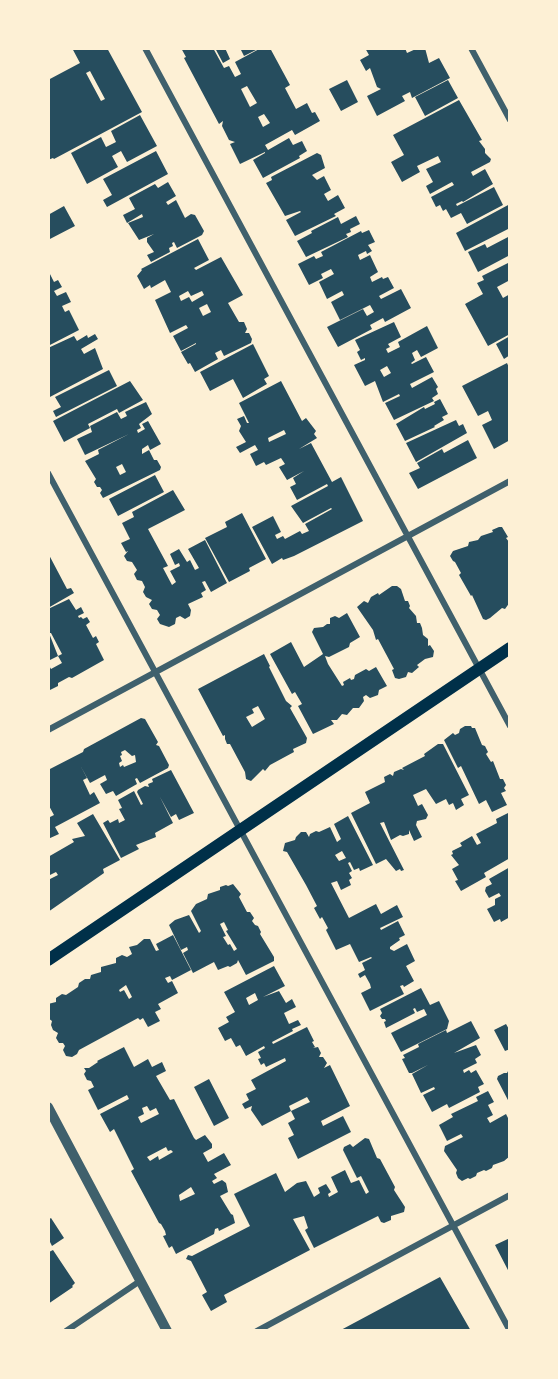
<!DOCTYPE html>
<html>
<head>
<meta charset="utf-8">
<style>
	body { margin:0 }
	#map { position:relative; width:558px; height:1379px; overflow:hidden; background:#fdf0d5; font-family:"DM Sans",sans-serif }
	canvas { display:block }
	.frame { position:absolute; inset:0; border:50px solid #fdf0d5; pointer-events:none }
</style>
</head>
<body>
<div id="map">
<canvas width="558" height="1379"></canvas>
<div class="frame"></div>
</div>
<script>
const ctx = document.querySelector('canvas').getContext('2d');
ctx.lineJoin = 'round';
function paint(path, color) { ctx.fillStyle = color; ctx.fill(path, 'evenodd'); }
const shape = rows => new Path2D(rows.map(r => 'M' + r).join(''));
function stroke(path, color, width, dash) { ctx.strokeStyle = color; ctx.lineWidth = width; ctx.lineCap = dash ? 'butt' : 'round'; ctx.setLineDash(dash || []); ctx.stroke(path); }
const building = shape([
	[72,48,107,48,142,112,54,159,53,158,48,160,48,80,80,63],
	[90,71,105,99,101,101,86,73],
	[181,48,199,48,200,50,201,48,213,48,224,68,229,66,235,77,241,74,235,62,261,48,270,48,290,85,285,88,296,109,307,103,312,113,315,112,320,121,295,135,292,130,265,145,268,150,289,138,293,145,302,141,307,151,299,156,300,158,263,178,253,160,265,153,265,152,240,164,230,144,235,142,229,140,222,126,223,121,219,124,184,58,186,57],
	[247,86,257,103,250,107,241,89],
	[264,114,270,123,263,127,258,117],
	[215,48,225,48,230,59,223,63],
	[240,48,260,48,244,56],
	[365,48,405,48,407,53,418,48,425,48,429,63,439,58,450,78,412,98,410,92,402,96,405,101,377,116,367,96,381,89,377,87,370,68,366,71,360,60,369,55],
	[347,80,358,102,341,111,329,89],
	[448,80,458,98,425,116,415,97],
	[459,100,482,140,479,141,485,149,485,153,491,159,490,162,471,172,473,176,485,169,493,184,463,202,462,201,456,204,457,206,494,187,503,205,467,224,461,213,451,218,446,209,443,211,440,205,436,207,431,197,454,185,452,182,430,194,426,186,433,182,426,169,441,162,438,156,417,166,420,172,402,182,391,162,404,155,393,135],
	[140,115,157,146,127,162,121,151,112,156,118,167,87,184,71,153,101,137,106,147,116,142,111,131],
	[156,151,168,174,107,207,103,200,112,195,103,179],
	[317,153,321,155,325,168,312,175,317,180,324,176,331,190,324,194,328,201,338,195,345,208,334,214,336,216,295,236,286,220,301,212,300,211,285,216,266,183,272,180,271,177],
	[168,182,176,196,166,202,168,205,176,200,185,218,191,214,195,215,204,231,202,235,177,248,174,242,172,243,173,246,169,248,170,252,151,262,147,255,154,252,147,242,147,238,154,234,139,240,128,223,143,217,142,214,127,223,123,215,135,209,129,198,155,184,158,188],
	[510,204,510,228,465,251,456,233],
	[64,206,75,226,48,240,48,215],
	[356,216,360,224,350,229,351,232,346,234,348,237,306,257,297,241,312,233,311,231,338,217,341,224],
	[369,230,375,242,368,245,372,251,367,254,366,251,358,255,360,260,370,255,378,272,370,277,372,282,382,277,383,279,388,277,394,288,379,296,381,299,401,289,411,308,385,322,383,318,370,325,372,329,338,347,327,327,363,309,367,316,374,312,370,305,378,301,340,320,331,302,344,295,342,291,327,299,319,282,334,274,331,269,321,274,323,278,309,285,298,264,314,256,316,259,323,256,321,252,361,231,362,233],
	[510,236,510,255,478,272,468,252,485,244,487,248],
	[198,239,209,260,194,268,196,270,221,257,243,295,228,303,239,322,244,322,247,329,245,333,249,333,252,339,251,343,224,356,221,350,215,353,218,359,195,372,190,363,188,364,181,352,196,344,196,343,181,351,173,336,188,328,186,325,170,333,155,300,171,292,165,280,151,288,150,285,144,289,137,276,142,270,141,269],
	[188,291,191,296,202,291,204,295,192,302,189,297,181,301,179,296],
	[207,304,211,312,203,316,199,308],
	[510,262,510,280,497,287,503,298,510,294,510,334,488,346,465,304,483,294,477,283,484,280,482,276],
	[48,270,54,282,58,280,62,287,54,291,57,296,66,292,71,302,62,306,65,312,69,310,79,330,48,346],
	[394,322,401,337,388,344,390,347,386,349,388,353,400,347,398,342,427,326,438,348,421,357,417,350,412,353,415,360,411,363,412,364,426,357,434,372,410,384,412,388,432,377,438,387,436,389,438,394,432,398,434,401,394,420,385,403,400,396,399,394,383,402,375,381,365,386,354,365,365,360,365,358,361,360,357,352,360,350,355,340],
	[387,366,391,373,384,377,380,370],
	[95,334,98,339,81,349,84,354,95,348,103,369,48,398,48,348,74,336,77,341,87,335,88,338],
	[510,336,510,355,504,359,496,344],
	[253,344,269,376,264,379,267,384,243,398,233,379,210,391,200,372],
	[507,363,510,370,510,426,508,427,510,431,510,440,494,449,482,425,492,420,488,411,478,416,462,386],
	[109,370,117,386,56,417,53,411,61,407,55,397],
	[130,381,143,400,119,413,117,409,88,424,90,428,64,442,53,421],
	[281,381,302,421,306,418,316,431,314,434,317,438,299,449,311,443,332,482,341,477,363,521,294,556,283,560,282,558,272,564,252,527,273,516,281,532,275,535,277,539,283,536,285,539,300,531,302,534,309,531,305,524,332,509,331,508,303,523,291,506,328,486,327,484,297,500,290,487,296,484,293,478,304,471,287,480,279,467,285,464,281,458,266,465,264,462,256,466,250,454,258,450,255,445,240,453,236,447,246,442,239,431,241,426,237,419,244,416,247,423,249,423,239,403],
	[284,430,286,434,269,442,268,438],
	[440,399,448,414,442,417,444,420,434,426,435,427,405,441,396,424,424,407,425,409,435,404,434,402],
	[146,402,152,414,139,424,141,428,137,430,138,433,145,429,142,424,148,421,161,444,150,450,148,445,142,449,142,454,149,450,154,460,157,460,161,467,160,470,103,498,100,493,102,490,100,487,97,487,94,482,96,479,85,461,99,454,98,450,129,434,85,455,77,439,92,432,90,426,117,412,121,419,127,416,125,412],
	[122,464,126,472,120,475,116,467],
	[456,420,459,426,463,424,467,433,416,462,406,443],
	[468,440,477,458,418,489,409,473,420,468,417,463,442,449,444,453],
	[155,475,164,492,118,516,109,499],
	[173,490,185,510,148,529,168,566,163,568,172,585,176,582,170,571,180,566,179,563,175,565,170,554,179,549,187,562,190,560,195,570,199,568,188,549,205,540,227,583,211,592,205,581,202,582,206,590,201,593,203,597,188,604,191,610,190,616,185,619,180,616,176,618,175,624,169,627,160,624,157,619,160,615,157,610,152,609,149,604,152,600,146,597,143,592,145,587,142,581,137,580,134,574,137,570,132,562,127,561,124,556,128,551,126,552,121,543,130,539,122,523,134,517,132,512],
	[242,513,266,559,249,568,250,571,229,582,205,538,227,527,225,522],
	[499,527,502,527,508,537,506,538,509,542,510,541,510,602,505,609,502,608,490,618,486,620,483,619,472,595,471,596,459,575,461,573,455,562,453,561,450,556,453,551,468,546,469,542,478,540,481,536,493,532,492,530],
	[48,553,67,589,71,588,74,593,48,608],
	[392,586,397,586,401,589,405,601,408,601,410,606,409,608,416,616,417,623,420,623,422,628,423,635,428,639,428,646,430,645,434,651,433,657,425,659,417,665,419,667,412,673,408,672,406,677,399,679,395,678,392,670,394,669,378,639,376,640,373,630,357,607,364,601,368,603,371,597,378,593,379,595],
	[69,599,76,610,81,607,84,613,78,616,79,618,81,617,83,619,87,617,90,622,86,625,93,638,96,636,99,642,96,644,104,660,72,678,69,677,58,683,58,686,48,691,48,664,51,669,62,663,58,656,48,661,48,609],
	[49,633,51,633,62,654,58,656],
	[347,613,360,637,350,643,349,647,329,657,325,656,328,664,342,686,344,685,343,682,350,678,351,680,354,679,355,675,366,669,369,671,376,667,387,686,379,690,378,695,370,698,366,695,363,697,364,701,359,708,353,708,347,715,342,714,337,720,331,720,334,724,313,734,298,706,302,704,295,692,292,694,270,654,291,642,304,667,323,654,312,632,314,628,323,627,327,624,330,624,330,618,335,616,339,618],
	[264,654,270,666,269,667,286,701,292,706,290,708,307,738,306,743,293,749,294,752,270,765,265,771,263,769,251,781,246,779,245,772,230,744,227,744,225,739,225,735,223,736,198,689],
	[258,706,265,719,252,727,246,717,254,713,252,709],
	[141,718,145,719,158,742,156,745,159,746,169,765,168,768,140,783,137,778,135,779,137,784,116,796,113,791,106,794,100,784,107,780,105,775,90,783,80,765,87,778,83,780,90,795,94,792,100,803,55,827,59,834,48,839,48,814,50,817,54,815,48,804,48,770,83,752,84,749],
	[125,750,132,756,135,755,136,762,124,767,123,765,120,767,119,763,122,761,120,756,122,755,121,752],
	[465,726,471,726,472,728,475,728,482,745,485,746,488,752,486,754,491,762,493,761,500,779,503,779,506,785,504,788,506,791,501,793,507,805,492,812,486,800,479,804,461,766,458,768,444,740,453,733,455,735,459,733,460,729],
	[438,744,443,744,469,795,461,799,464,805,456,810,453,803,449,805,446,799,436,804,426,789,413,795,418,806,422,804,428,815,426,819,417,821,416,825,422,837,414,841,409,830,409,834,403,836,400,835,391,840,384,822,380,823,404,870,401,871,400,869,396,871,386,859,376,864,351,813,370,803,365,792,385,782,384,777,390,774,393,776,394,772,401,769,404,770,402,768,425,756,424,754],
	[171,770,194,813,179,820,176,814,171,817,160,797,173,823,155,833,156,837,136,845,139,849,121,858,103,823,108,820,110,823,118,819,119,823,125,820,119,809,122,808,118,800,134,791,141,805,143,804,137,792,138,790,145,786,149,787,148,784,153,782,152,779],
	[510,812,510,858,484,873,486,877,461,891,455,881,458,880,452,869,459,865,451,855,453,854,452,851,462,846,460,843,472,836,477,845,481,843,476,834,497,823,496,819],
	[93,814,120,860,103,869,104,873,48,912,48,880,58,875,56,872,48,876,48,857,74,842,72,839,85,836,77,823],
	[348,816,373,865,360,871,359,868,354,870,350,862,348,863,352,871,349,873,352,878,349,880,351,885,341,890,337,881,331,883,349,918,376,904,381,914,397,905,403,917,380,928,381,930,398,921,405,935,399,938,400,940,390,947,390,949,394,951,407,944,415,961,406,966,414,981,404,987,403,985,400,986,404,994,370,1011,361,993,371,988,370,984,365,975,360,978,358,974,365,970,362,963,372,958,371,957,359,962,350,944,336,950,326,930,328,928,322,917,320,919,314,908,317,906,306,885,287,852,283,851,285,843,295,840,296,837,301,832,306,832,309,837,310,834,316,831,319,832,330,827,337,842,341,839,334,824],
	[342,851,346,858,339,861,335,855],
	[510,867,510,917,501,922,500,919,494,922,487,909,495,905,495,899,501,896,499,893,489,898,485,891,486,887,492,884,489,879],
	[233,884,241,894,239,897,247,912,250,912,254,918,252,921,255,925,258,926,261,932,260,934,274,957,274,961,246,975,238,960,237,963,230,967,228,966,218,970,214,962,193,973,183,953,188,950,187,947,181,950,169,925,175,920,189,915,199,933,201,931,191,911,196,904,207,899,208,894,220,890,220,887,226,885,228,886],
	[224,922,228,930,226,931,237,949,234,951,230,944,228,945,223,937,226,936,220,924],
	[173,935,191,970,172,980,170,976,165,978,168,983,172,981,178,993,158,1004,161,1009,155,1012,160,1021,148,1027,143,1018,140,1020,138,1018,79,1050,77,1054,72,1057,66,1056,63,1050,65,1046,63,1043,59,1043,56,1038,58,1033,53,1030,51,1025,52,1021,48,1018,48,1004,56,1002,56,998,62,994,66,995,78,987,79,983,85,979,90,979,91,975,101,972,101,967,116,963,116,958,122,955,127,957,132,954,129,947,137,945,144,939,150,939,156,951,159,950,156,944],
	[126,985,132,997,129,999,124,990,120,992,119,990],
	[274,966,285,986,263,997,279,991,286,1003,292,999,296,1007,284,1013,289,1024,298,1020,301,1025,292,1029,293,1031,272,1042,273,1044,307,1027,314,1041,312,1042,315,1047,313,1048,318,1047,321,1053,319,1057,323,1057,327,1063,324,1068,330,1065,350,1106,321,1121,323,1126,343,1116,351,1132,298,1159,288,1138,294,1135,288,1123,295,1119,291,1111,310,1102,307,1097,289,1106,291,1111,262,1126,251,1110,252,1106,245,1109,242,1104,249,1100,246,1094,256,1089,251,1080,286,1061,285,1058,266,1067,264,1063,261,1065,258,1059,261,1058,258,1052,265,1048,264,1046,246,1056,240,1045,236,1047,231,1038,225,1041,218,1028,229,1022,226,1017,235,1012,224,992],
	[255,993,258,1000,249,1005,246,998],
	[421,988,430,1005,439,1001,449,1021,447,1029,401,1052,391,1033,427,1015,424,1009,417,1012,415,1008,413,1009,415,1013,386,1028,384,1022,386,1021,385,1019,382,1019,380,1016,382,1013,380,1009],
	[471,1021,480,1038,454,1053,476,1045,481,1055,475,1059,477,1063,463,1070,464,1073,469,1070,471,1073,476,1070,484,1084,478,1087,480,1092,449,1108,447,1104,432,1112,423,1095,435,1089,434,1087,421,1093,412,1074,428,1065,412,1073,409,1073,402,1059,405,1058,403,1055,419,1047,418,1044,446,1030,447,1033],
	[506,1024,510,1031,510,1049,505,1051,494,1030],
	[124,1047,134,1067,148,1059,152,1067,162,1062,166,1071,156,1076,170,1100,174,1099,194,1138,196,1140,205,1135,212,1144,212,1148,203,1153,208,1162,224,1153,231,1165,214,1174,217,1178,212,1181,214,1184,222,1180,226,1183,228,1192,220,1196,231,1214,233,1215,235,1223,219,1231,218,1228,215,1229,214,1234,176,1254,172,1246,169,1248,163,1236,166,1235,165,1231,161,1224,159,1223,131,1171,134,1169,114,1129,110,1132,100,1114,129,1099,127,1095,98,1110,88,1090,94,1087,91,1081,87,1080,84,1074,86,1071,84,1068,89,1068,98,1062,97,1061],
	[147,1106,150,1111,156,1108,159,1114,141,1123,138,1117,144,1114,142,1108],
	[166,1147,168,1151,171,1150,173,1152,159,1160,158,1156,150,1161,147,1157],
	[191,1187,195,1194,180,1201,179,1195],
	[510,1067,510,1104,497,1079,498,1076,504,1073,507,1073],
	[209,1079,229,1118,214,1126,194,1087],
	[488,1091,494,1102,488,1105,493,1115,487,1118,490,1123,506,1114,510,1122,510,1156,504,1161,493,1165,492,1168,486,1171,484,1170,477,1173,476,1176,470,1179,468,1178,462,1181,458,1178,456,1173,457,1170,444,1151,445,1146,463,1137,461,1134,447,1141,439,1125,453,1117,451,1114,478,1101,476,1097],
	[365,1138,369,1139,377,1158,380,1159,395,1187,394,1190,405,1207,404,1212,391,1216,391,1220,384,1223,381,1222,378,1216,314,1248,305,1230,308,1228,304,1216,293,1219,310,1250,224,1295,227,1302,211,1311,202,1295,207,1292,191,1261,186,1259,188,1255,192,1256,250,1226,234,1194,276,1173,285,1192,297,1183,306,1181,314,1197,320,1193,318,1188,326,1184,331,1192,328,1194,329,1197,338,1192,331,1177,345,1170,351,1183,359,1180,366,1194,369,1192,361,1176,357,1178,343,1150,344,1147,350,1144,353,1147],
	[51,1218,64,1238,52,1246,50,1242,48,1243,48,1220],
	[510,1238,510,1274,495,1245],
	[48,1250,49,1252,53,1250,75,1283,72,1286,73,1287,48,1304],
	[440,1277,471,1331,339,1331]
]);
const minor = shape([
	[145,48,510,726],
	[471,48,510,120],
	[48,473,510,1331],
	[48,730,510,481],
	[66,1331,140,1281],
	[257,1331,510,1195]
]);
const tertiary = shape([
	[48,1107,167,1331]
]);
const secondary = shape([
	[48,960,510,648]
]);
paint(building, '#264d5e');
stroke(minor, '#3f606c', 6);
stroke(tertiary, '#3f606c', 10);
stroke(secondary, '#003049', 12);
</script>
</body>
</html>
